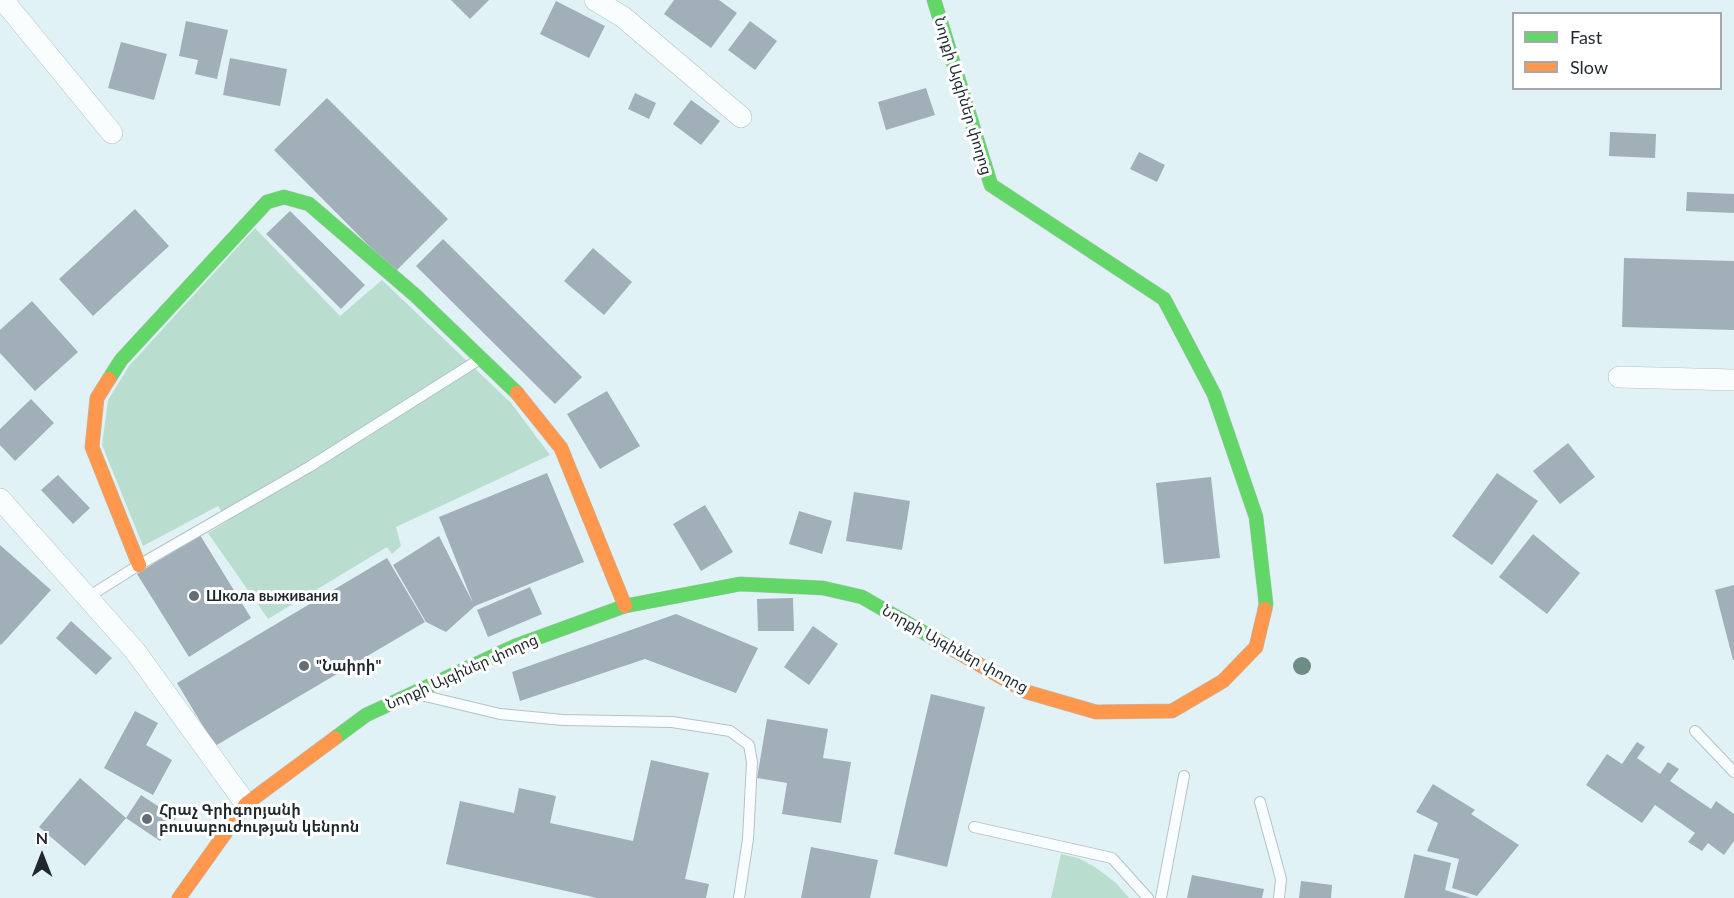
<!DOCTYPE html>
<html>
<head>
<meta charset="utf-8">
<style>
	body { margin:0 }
	#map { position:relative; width:1734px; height:898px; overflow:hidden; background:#e1f2f7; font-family:Lato,sans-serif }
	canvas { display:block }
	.legend { position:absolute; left:1512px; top:12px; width:210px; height:78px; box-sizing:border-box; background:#fff; border:2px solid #a5a9ab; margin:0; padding:8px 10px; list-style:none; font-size:18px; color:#1f292d }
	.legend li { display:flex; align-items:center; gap:12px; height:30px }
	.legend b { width:30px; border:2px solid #a5a9ab }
	.north { position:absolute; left:12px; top:826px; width:60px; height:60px; -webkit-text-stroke:4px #fff; paint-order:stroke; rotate:0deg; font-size:16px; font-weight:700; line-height:24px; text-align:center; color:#1f292d }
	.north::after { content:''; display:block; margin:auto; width:21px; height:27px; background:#1f292d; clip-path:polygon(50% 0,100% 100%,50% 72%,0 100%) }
</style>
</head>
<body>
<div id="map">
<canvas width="1734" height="898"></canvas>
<ul class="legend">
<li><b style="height:8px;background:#63d668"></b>Fast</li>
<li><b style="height:8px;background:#ff974d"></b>Slow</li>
</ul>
<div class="north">N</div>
</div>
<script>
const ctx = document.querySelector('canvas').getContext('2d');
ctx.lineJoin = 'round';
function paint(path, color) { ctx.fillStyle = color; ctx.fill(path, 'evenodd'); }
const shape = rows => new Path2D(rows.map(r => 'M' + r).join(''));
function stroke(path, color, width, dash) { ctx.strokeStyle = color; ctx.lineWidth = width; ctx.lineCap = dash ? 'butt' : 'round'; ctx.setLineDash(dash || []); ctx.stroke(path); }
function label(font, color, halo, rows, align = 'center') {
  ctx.font = font + ' Lato,"Noto Sans Armenian",sans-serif'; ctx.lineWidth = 6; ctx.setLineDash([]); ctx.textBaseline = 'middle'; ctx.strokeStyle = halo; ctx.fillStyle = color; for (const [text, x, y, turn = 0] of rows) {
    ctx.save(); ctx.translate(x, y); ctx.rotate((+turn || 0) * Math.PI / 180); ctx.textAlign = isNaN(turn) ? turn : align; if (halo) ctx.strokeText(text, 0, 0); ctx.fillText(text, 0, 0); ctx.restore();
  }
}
const green = shape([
	[255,228,340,316,382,280,511,403,550,455,396,527,401,546,392,554,387,547,268,619,208,533,228,521,218,506,143,546,102,445,108,400,129,366],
	[1061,854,1078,858,1095,867,1116,883,1129,898,1051,898]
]);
const building = shape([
	[451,0,489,0,470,19],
	[674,0,719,0,737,13,711,48,664,14],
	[556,1,605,26,589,58,540,34],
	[186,21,228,30,217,79,195,74,198,60,179,56],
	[750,21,777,41,755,70,728,50],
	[121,42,167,54,154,100,108,88],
	[230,58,287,69,280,106,223,95],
	[926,88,935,115,886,130,878,102],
	[635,93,656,103,649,119,628,109],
	[327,98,448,219,395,272,274,150],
	[691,100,720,121,701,145,673,124],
	[1610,132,1656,134,1655,158,1609,156],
	[1139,152,1165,165,1157,182,1130,169],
	[1687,192,1734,194,1734,213,1686,211],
	[135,209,169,246,93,316,59,279],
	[290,211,365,285,341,309,266,234],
	[443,239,582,377,555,404,416,266],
	[593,248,632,282,604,315,564,281],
	[1624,258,1734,261,1734,330,1622,327],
	[32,301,78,352,35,391,0,353,0,330],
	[607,391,640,446,600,469,567,414],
	[31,399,54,423,15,461,0,445,0,429],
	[1568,443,1595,477,1560,504,1533,471],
	[547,473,584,562,475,606,446,632,426,622,393,565,439,536,473,603,439,517],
	[1497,473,1538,501,1492,565,1452,536],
	[58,475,90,508,73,524,41,490],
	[1211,477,1220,558,1164,564,1156,483],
	[854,492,910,501,902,550,846,541],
	[705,505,733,552,701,571,673,524],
	[799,511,832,521,822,554,789,544],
	[1533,534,1580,573,1547,614,1499,577],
	[200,535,251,618,189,657,137,574],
	[0,545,51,590,1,645,0,644],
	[387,558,425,622,215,746,177,683],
	[1734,585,1734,660,1733,660,1715,590],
	[530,587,542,614,488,637,477,610],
	[793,598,794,631,758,631,757,599],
	[676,614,758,648,736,693,645,659,520,701,512,672],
	[71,621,112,658,96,675,56,638],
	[813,626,838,644,809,685,784,667],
	[931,694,985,707,947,867,894,854],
	[135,711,158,723,146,745,172,760,153,795,104,768],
	[767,719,828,729,823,758,851,762,841,823,782,814,787,783,757,778],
	[1637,742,1645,747,1637,758,1660,774,1668,762,1679,769,1670,781,1711,809,1716,801,1734,814,1734,841,1724,855,1708,843,1702,851,1688,842,1695,833,1655,805,1642,823,1586,785,1607,754,1622,764],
	[651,760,709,773,685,879,709,884,706,898,597,898,446,864,460,801,514,813,519,788,556,796,550,823,633,841],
	[80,778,126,818,85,866,39,827],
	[1433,784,1475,810,1471,814,1519,845,1477,896,1452,888,1459,859,1427,851,1438,823,1416,812],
	[141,795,176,818,160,841,126,818],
	[811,847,878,860,870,898,801,898],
	[1414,854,1451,863,1445,890,1471,898,1404,898],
	[1192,875,1264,889,1262,898,1187,898],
	[1301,881,1332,885,1331,898,1299,898]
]);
const lane = shape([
	[88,597,139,565,309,467,480,359],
	[425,696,500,714,563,720,672,722,730,731,749,745,752,762,748,839,739,898],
	[1695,731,1734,772],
	[1260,802,1281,879,1279,898],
	[974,827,1112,858,1148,898],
	[1161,898,1184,776]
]);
const street = shape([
	[3,0,112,133],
	[595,0,623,17,741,117],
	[1619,377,1734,380],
	[0,499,135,651,246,804]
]);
const fast = shape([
	[934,0,991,185,1164,299,1214,394,1256,517,1266,604,1265,609],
	[109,379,121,360,267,202,284,197,309,204,416,296,517,393],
	[335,738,366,715,515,646,625,606,740,584,823,588,862,597,954,650]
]);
const slow = shape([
	[109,379,97,398,92,447,139,565],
	[517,393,561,448,625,606],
	[954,650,1027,692,1096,712,1172,711,1223,681,1256,647,1265,609],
	[179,898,246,804,335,738]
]);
const trees = [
	[1302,666]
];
const markers = [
	[194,596,6,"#636f74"],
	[304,666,6,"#636f74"],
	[147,819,6,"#636f74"]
];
const streetNames = [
	["Նորքի Այգիներ փողոց",963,96,73],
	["Նորքի Այգիներ փողոց",955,649,29],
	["Նորքի Այգիներ փողոց",462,672,-24]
];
const poiNames = [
	["Школа выживания",206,596],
	["\"Նաիրի\"",316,666],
	["Հրաչ Գրիգորյանի",159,810],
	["բուսաբուժության կենրոն",159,827]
];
paint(green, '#b9ddcf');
paint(building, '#a0afb8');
stroke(lane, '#b4c2c6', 12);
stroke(street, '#b4c2c6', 22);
stroke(fast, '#b4c2c6', 15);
stroke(slow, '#b4c2c6', 15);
stroke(lane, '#fafdfe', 10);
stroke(street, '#fafdfe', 21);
stroke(fast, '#63d668', 14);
stroke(slow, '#ff974d', 14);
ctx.fillStyle = '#6c8d84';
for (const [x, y] of trees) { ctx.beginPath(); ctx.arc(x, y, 9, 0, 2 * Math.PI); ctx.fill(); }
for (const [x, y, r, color] of markers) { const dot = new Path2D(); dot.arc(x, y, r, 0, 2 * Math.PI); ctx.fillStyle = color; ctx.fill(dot); stroke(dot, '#fff', 2); }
label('15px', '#1f292d', '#fff', streetNames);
label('bold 15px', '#1f292d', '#fff', poiNames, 'left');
</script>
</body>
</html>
